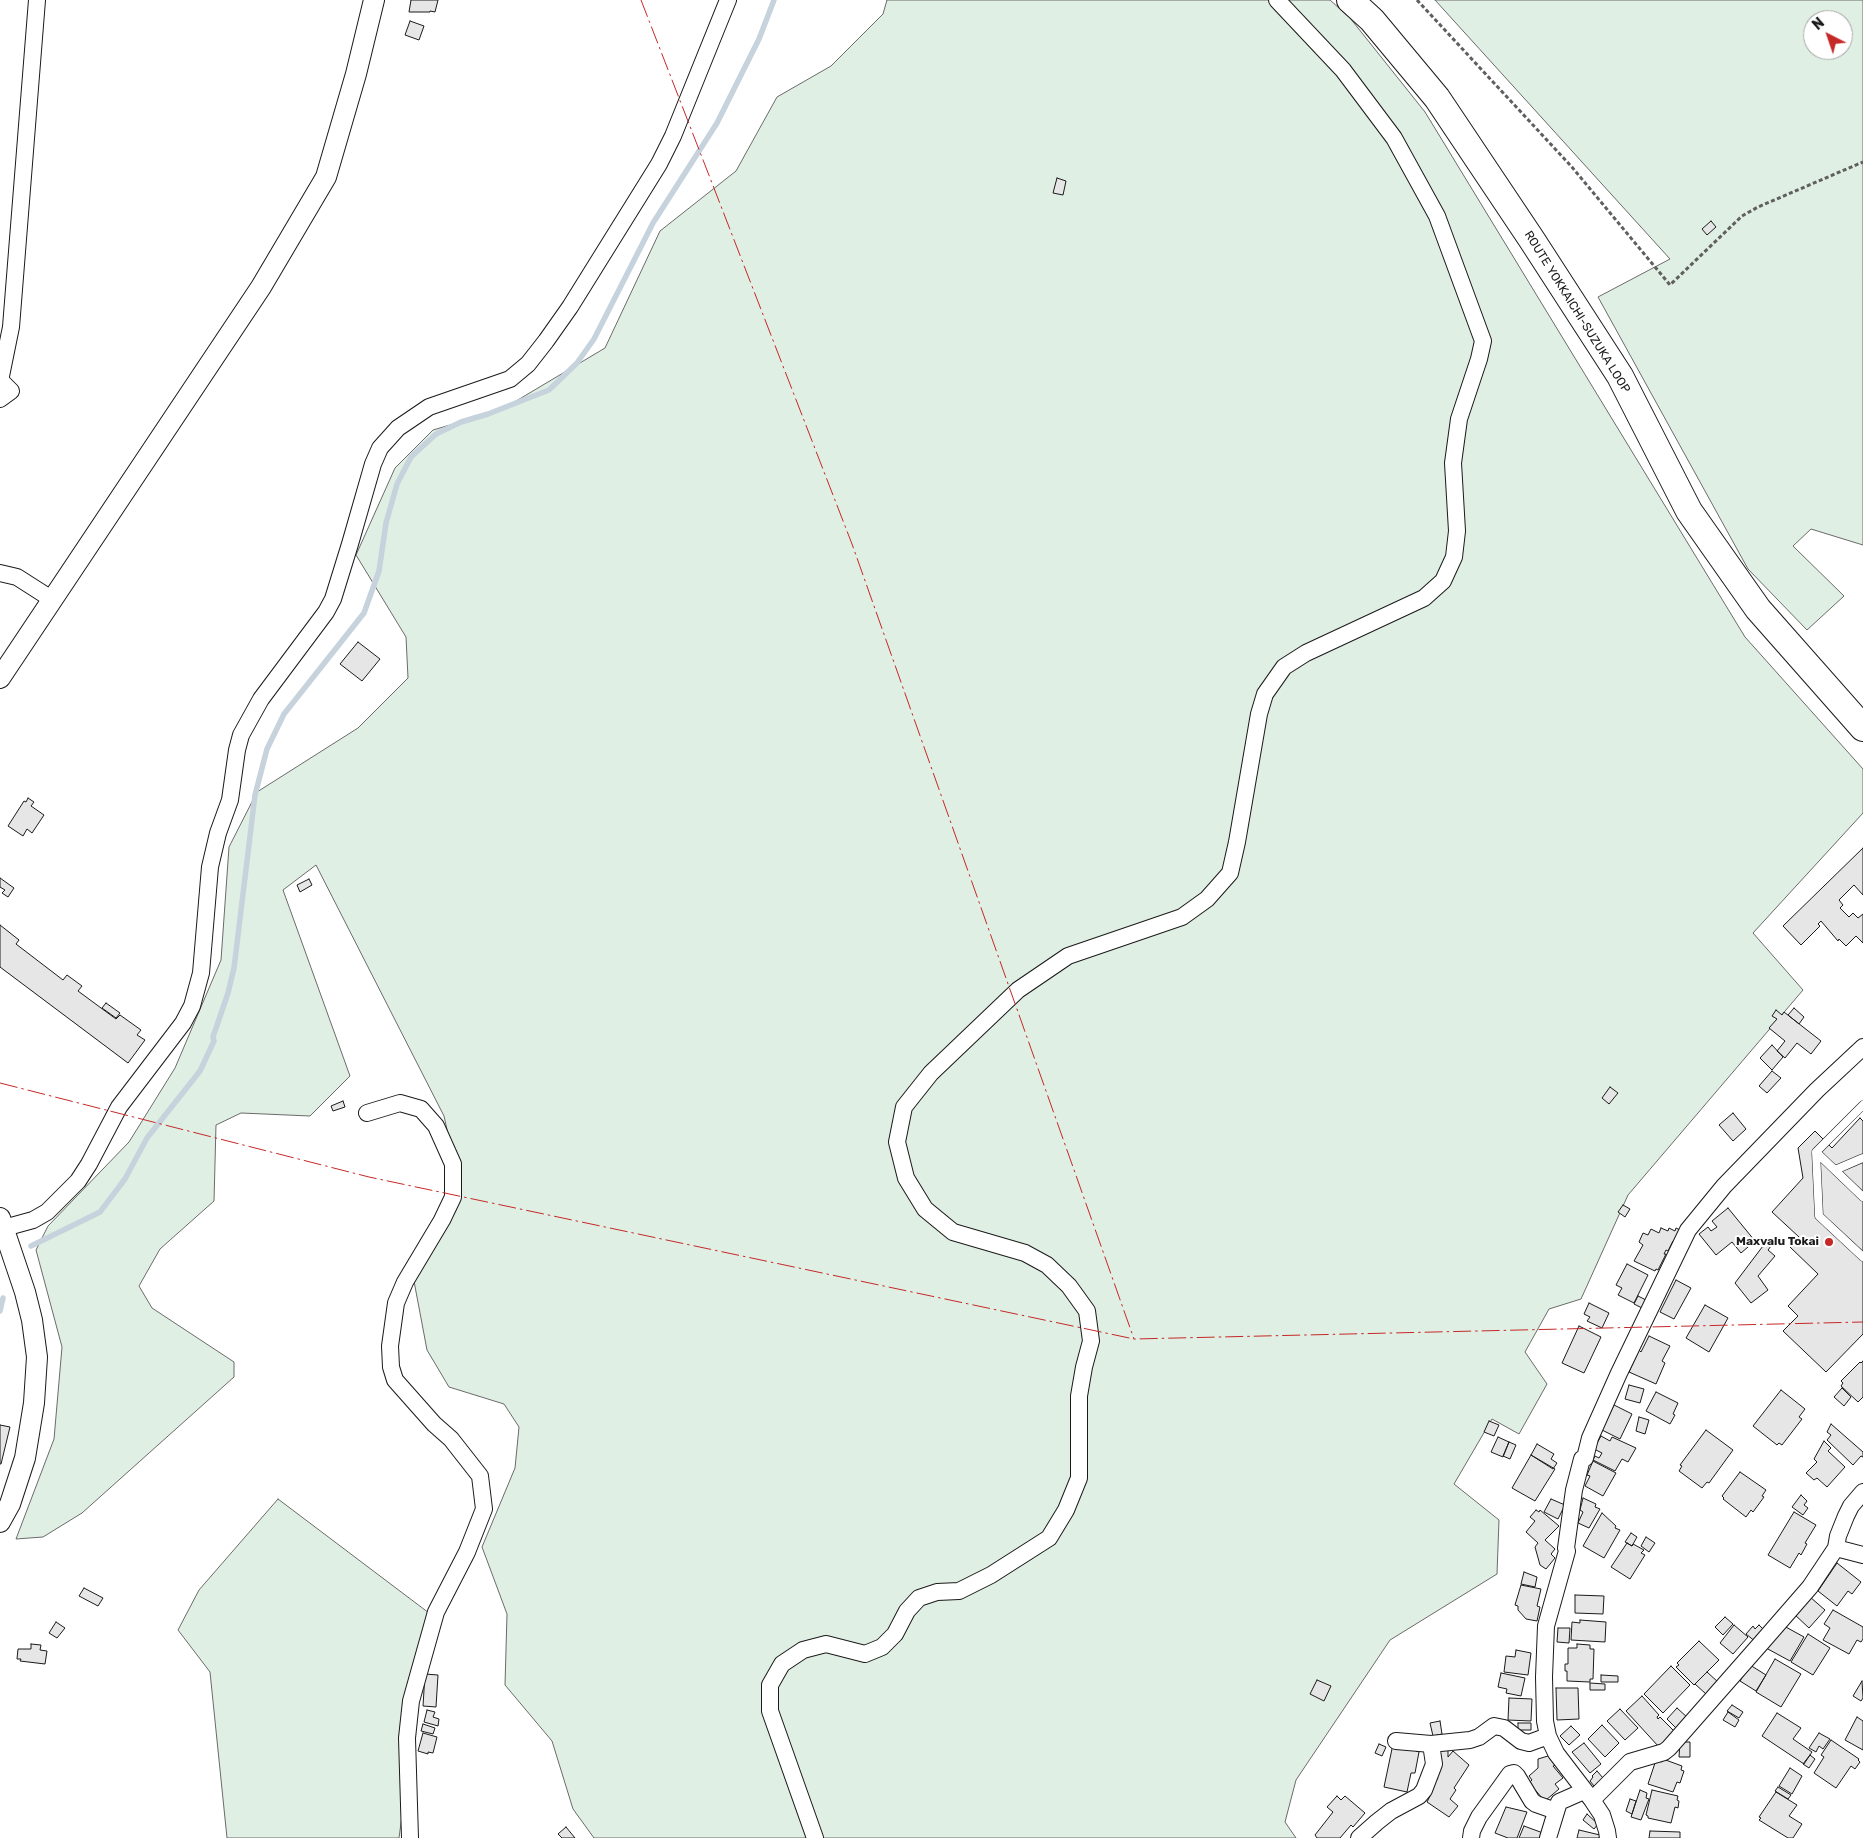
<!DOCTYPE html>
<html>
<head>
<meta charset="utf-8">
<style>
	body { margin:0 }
	#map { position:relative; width:1863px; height:1838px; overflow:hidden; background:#fff; font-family:Rubik,sans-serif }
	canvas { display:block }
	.north { position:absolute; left:1803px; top:10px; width:50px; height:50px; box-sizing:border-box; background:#fff; border:1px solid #a3a3a3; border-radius:50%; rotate:319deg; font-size:14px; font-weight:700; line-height:20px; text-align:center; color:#1a1a1a }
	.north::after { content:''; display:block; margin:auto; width:18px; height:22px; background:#c62828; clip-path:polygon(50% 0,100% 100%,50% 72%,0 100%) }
</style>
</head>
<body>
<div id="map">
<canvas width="1863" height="1838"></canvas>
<div class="north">N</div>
</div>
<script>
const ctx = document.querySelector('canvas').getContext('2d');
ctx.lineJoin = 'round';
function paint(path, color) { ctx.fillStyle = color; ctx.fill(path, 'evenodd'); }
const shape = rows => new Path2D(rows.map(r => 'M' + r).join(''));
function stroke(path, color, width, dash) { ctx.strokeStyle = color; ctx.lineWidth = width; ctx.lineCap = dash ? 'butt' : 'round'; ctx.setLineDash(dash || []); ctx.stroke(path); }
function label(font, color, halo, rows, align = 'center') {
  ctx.font = font + ' Rubik,sans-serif'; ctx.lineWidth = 4; ctx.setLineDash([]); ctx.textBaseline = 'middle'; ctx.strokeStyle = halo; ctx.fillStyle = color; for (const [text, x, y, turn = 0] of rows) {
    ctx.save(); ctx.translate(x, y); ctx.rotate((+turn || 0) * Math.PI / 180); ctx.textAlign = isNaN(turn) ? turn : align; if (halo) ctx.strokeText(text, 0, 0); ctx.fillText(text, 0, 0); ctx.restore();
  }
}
const green = shape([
	[887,0,1330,0,1350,18,1425,112,1745,637,1863,769,1863,813,1753,933,1803,990,1628,1195,1581,1299,1549,1309,1525,1352,1547,1384,1519,1434,1492,1419,1454,1484,1499,1520,1497,1574,1390,1640,1296,1780,1285,1822,1296,1838,594,1838,573,1809,552,1741,505,1685,507,1614,482,1547,515,1468,519,1427,504,1404,449,1387,427,1350,410,1260,458,1179,444,1116,316,865,283,890,350,1076,310,1116,241,1113,216,1125,214,1201,160,1249,139,1286,152,1308,234,1362,234,1377,82,1513,43,1537,16,1539,54,1439,62,1347,36,1250,48,1226,129,1142,175,1068,221,960,229,847,257,792,358,728,408,678,406,637,356,555,395,468,433,430,501,410,605,348,660,231,736,171,777,97,831,66,883,14,887,0],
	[1435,0,1863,0,1863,545,1811,529,1793,546,1844,596,1807,630,1748,569,1598,297,1670,259,1435,0],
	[1813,20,1843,20,1843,50,1813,50,1813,20],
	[278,1499,429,1613,399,1838,227,1838,210,1672,178,1630,199,1590,278,1499]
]);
const stream = shape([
	[31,1246,100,1212,125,1179,147,1138,200,1071,214,1041,213,1037,228,993,234,968,255,795,267,749,284,714,364,613,379,571,386,523,397,484,411,457,436,434,461,422,488,414,549,390,577,363,594,339,653,223,717,123,759,39,774,0],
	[0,1311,3,1298]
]);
const building = shape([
	[411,0,438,0,435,12,430,11,430,12,409,12,411,0],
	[410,21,424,26,419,40,405,35,410,21],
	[1057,178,1066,181,1063,195,1053,193,1057,178],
	[1711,221,1716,227,1707,235,1702,229,1711,221],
	[358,642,380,659,362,681,340,664,358,642],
	[28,798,34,802,31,806,44,815,32,833,27,829,23,836,8,826,24,801,26,802,28,798],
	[1863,848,1863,895,1854,885,1839,900,1843,905,1840,908,1849,917,1853,913,1858,918,1863,914,1863,943,1856,936,1846,946,1839,939,1838,941,1821,921,1818,924,1820,926,1801,945,1783,926,1863,848],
	[0,878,14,888,8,897,2,893,5,890,0,887,0,878],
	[309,879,312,885,300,892,297,885,309,879],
	[0,925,19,940,16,944,63,980,67,975,82,986,78,991,116,1019,120,1015,141,1030,137,1035,145,1040,128,1063,0,967,0,925],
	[106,1003,120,1013,116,1018,102,1008,106,1003],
	[1794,1008,1804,1017,1799,1024,1788,1015,1794,1008],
	[1776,1010,1782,1015,1784,1012,1821,1041,1811,1054,1797,1043,1785,1058,1777,1051,1785,1041,1769,1028,1777,1019,1772,1016,1776,1010],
	[1772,1045,1783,1057,1772,1070,1760,1058,1772,1045],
	[1772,1071,1781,1078,1767,1093,1759,1086,1772,1071],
	[1610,1087,1618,1093,1609,1104,1602,1098,1610,1087],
	[343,1101,345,1107,333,1111,331,1106,343,1101],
	[1733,1113,1746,1129,1733,1141,1719,1125,1733,1113],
	[1860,1118,1863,1121,1863,1334,1826,1372,1783,1331,1798,1316,1788,1306,1818,1274,1790,1247,1799,1237,1772,1212,1803,1178,1798,1148,1815,1131,1832,1148,1860,1118],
	[1623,1205,1630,1209,1625,1217,1618,1212,1623,1205],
	[1728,1208,1755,1241,1741,1253,1732,1242,1716,1255,1699,1234,1708,1227,1711,1231,1717,1227,1712,1221,1728,1208],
	[1661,1228,1668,1231,1669,1228,1675,1231,1676,1228,1680,1230,1676,1243,1673,1241,1668,1251,1666,1250,1664,1254,1666,1254,1658,1270,1656,1269,1655,1271,1634,1261,1643,1245,1639,1242,1643,1233,1648,1235,1651,1229,1659,1233,1661,1228],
	[1766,1242,1771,1246,1768,1250,1775,1256,1758,1276,1768,1290,1751,1303,1735,1283,1766,1242],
	[1627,1264,1648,1275,1634,1303,1618,1295,1622,1288,1616,1285,1627,1264],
	[1676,1280,1691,1288,1674,1319,1660,1312,1676,1280],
	[1638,1296,1648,1301,1644,1309,1634,1304,1638,1296],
	[1589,1303,1609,1313,1602,1328,1587,1321,1590,1317,1584,1314,1589,1303],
	[1705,1305,1728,1318,1709,1352,1686,1338,1705,1305],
	[1579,1326,1601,1337,1584,1373,1562,1363,1579,1326],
	[1649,1336,1670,1346,1662,1361,1665,1363,1656,1384,1629,1372,1639,1350,1641,1352,1649,1336],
	[1863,1361,1863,1397,1858,1402,1841,1386,1843,1383,1841,1381,1860,1362,1861,1363,1863,1361],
	[1629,1385,1644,1389,1640,1403,1625,1399,1629,1385],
	[1842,1388,1851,1397,1844,1406,1834,1397,1842,1388],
	[1781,1390,1805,1409,1799,1417,1802,1419,1782,1445,1779,1443,1777,1445,1753,1426,1781,1390],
	[1656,1392,1678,1403,1673,1414,1675,1415,1670,1424,1646,1411,1656,1392],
	[1614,1405,1632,1414,1620,1439,1602,1430,1614,1405],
	[1639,1417,1649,1420,1645,1434,1636,1431,1639,1417],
	[1489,1421,1499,1425,1494,1436,1484,1432,1489,1421],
	[1831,1424,1863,1452,1863,1457,1861,1456,1853,1465,1827,1440,1831,1435,1827,1432,1831,1424],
	[0,1425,10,1427,1,1464,0,1464,0,1425],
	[1706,1430,1733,1450,1709,1483,1707,1482,1702,1488,1679,1471,1682,1466,1680,1465,1706,1430],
	[1601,1436,1610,1441,1612,1437,1636,1448,1628,1462,1622,1459,1615,1471,1593,1460,1595,1456,1599,1458,1602,1453,1594,1449,1601,1436],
	[1498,1437,1509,1442,1503,1457,1491,1452,1498,1437],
	[1824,1441,1831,1448,1828,1451,1845,1467,1827,1487,1817,1478,1814,1480,1806,1473,1817,1462,1814,1459,1824,1441],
	[1509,1442,1516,1445,1510,1459,1503,1456,1509,1442],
	[1537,1444,1554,1454,1551,1459,1557,1463,1553,1469,1531,1455,1537,1444],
	[1531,1455,1555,1469,1535,1501,1512,1488,1531,1455],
	[1593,1461,1616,1473,1603,1496,1585,1486,1590,1476,1587,1475,1593,1461],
	[1740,1472,1766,1490,1762,1496,1764,1497,1753,1512,1751,1510,1746,1517,1723,1499,1724,1498,1722,1496,1740,1472],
	[1801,1495,1807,1501,1804,1505,1808,1508,1803,1515,1792,1507,1801,1495],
	[1583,1498,1596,1504,1595,1507,1600,1509,1589,1528,1578,1523,1583,1512,1580,1510,1583,1498],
	[1551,1499,1565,1505,1558,1519,1544,1512,1551,1499],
	[1536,1510,1539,1512,1540,1510,1559,1526,1545,1540,1555,1549,1551,1554,1555,1558,1546,1569,1540,1565,1535,1547,1538,1543,1526,1532,1535,1521,1530,1517,1536,1510],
	[1794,1512,1816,1525,1805,1543,1807,1544,1801,1555,1799,1553,1790,1568,1768,1555,1794,1512],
	[1602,1513,1616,1526,1615,1528,1620,1530,1604,1558,1583,1546,1602,1513],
	[1631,1533,1637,1537,1632,1546,1625,1542,1631,1533],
	[1646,1537,1655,1543,1649,1552,1641,1546,1646,1537],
	[1627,1543,1632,1546,1633,1544,1644,1550,1641,1553,1645,1555,1630,1579,1611,1567,1627,1543],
	[1837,1563,1861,1582,1852,1594,1848,1591,1837,1606,1818,1591,1837,1563],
	[1524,1572,1537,1577,1535,1587,1521,1584,1524,1572],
	[1521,1585,1541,1589,1537,1606,1540,1607,1537,1621,1526,1619,1518,1610,1518,1606,1515,1605,1521,1585],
	[84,1588,103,1598,98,1606,79,1596,84,1588],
	[1575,1595,1604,1596,1603,1614,1575,1613,1575,1595],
	[1810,1597,1825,1610,1809,1628,1794,1614,1810,1597],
	[1833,1610,1863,1627,1863,1639,1861,1642,1857,1640,1849,1654,1823,1640,1830,1628,1824,1624,1833,1610],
	[1725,1617,1733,1624,1723,1635,1715,1627,1725,1617],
	[1580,1620,1606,1622,1605,1642,1571,1640,1572,1622,1580,1623,1580,1620],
	[56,1622,65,1628,57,1638,49,1633,56,1622],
	[1734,1625,1748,1637,1733,1654,1720,1643,1734,1625],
	[1759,1625,1765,1631,1756,1642,1746,1634,1753,1626,1755,1629,1759,1625],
	[1784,1626,1804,1637,1790,1661,1766,1648,1784,1626],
	[1558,1628,1570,1628,1569,1643,1557,1642,1558,1628],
	[1808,1634,1830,1648,1813,1675,1791,1662,1808,1634],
	[1699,1641,1719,1660,1694,1685,1676,1667,1679,1665,1677,1663,1699,1641],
	[31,1644,41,1645,40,1650,47,1651,45,1664,20,1661,21,1659,17,1659,18,1649,31,1649,31,1644],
	[1577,1644,1590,1645,1590,1649,1594,1649,1593,1679,1590,1679,1590,1682,1567,1681,1567,1671,1565,1671,1565,1664,1568,1664,1568,1648,1577,1648,1577,1644],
	[1516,1650,1531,1653,1528,1675,1504,1672,1506,1656,1515,1657,1516,1650],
	[1775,1659,1801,1674,1781,1707,1756,1692,1775,1659],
	[1750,1665,1766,1675,1756,1691,1740,1681,1750,1665],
	[1671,1666,1690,1685,1663,1713,1644,1694,1671,1666],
	[1707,1672,1718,1682,1706,1694,1695,1684,1707,1672],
	[1501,1673,1525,1678,1521,1696,1506,1693,1507,1689,1498,1687,1501,1673],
	[425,1674,438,1675,436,1707,423,1706,425,1674],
	[1601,1675,1618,1676,1618,1682,1601,1682,1601,1675],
	[1317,1680,1331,1686,1324,1701,1310,1694,1317,1680],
	[1862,1681,1863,1698,1861,1701,1853,1696,1862,1681],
	[1590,1683,1605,1684,1605,1690,1590,1690,1590,1683],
	[1556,1688,1578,1688,1579,1719,1557,1720,1556,1688],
	[1642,1696,1659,1715,1657,1717,1658,1719,1660,1717,1675,1732,1659,1747,1626,1711,1642,1696],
	[1509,1698,1532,1699,1531,1721,1508,1720,1509,1698],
	[1732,1705,1743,1712,1739,1718,1727,1711,1732,1705],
	[1677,1708,1688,1718,1677,1729,1667,1719,1677,1708],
	[1620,1709,1638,1728,1625,1740,1607,1721,1620,1709],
	[427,1710,435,1712,433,1717,439,1719,438,1726,424,1722,427,1710],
	[1728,1712,1739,1720,1735,1727,1723,1720,1728,1712],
	[1777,1713,1801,1728,1793,1739,1812,1752,1804,1764,1762,1736,1777,1713],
	[1857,1717,1863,1721,1863,1750,1845,1740,1857,1717],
	[1440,1721,1442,1734,1433,1736,1430,1723,1440,1721],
	[1518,1723,1531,1723,1531,1730,1518,1730,1518,1723],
	[423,1724,435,1728,433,1734,421,1731,423,1724],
	[1602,1725,1619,1743,1605,1757,1588,1739,1602,1725],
	[1571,1726,1580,1735,1569,1745,1560,1736,1571,1726],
	[423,1733,437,1737,433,1753,428,1752,428,1754,418,1751,423,1733],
	[1819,1733,1830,1739,1823,1749,1819,1746,1816,1752,1809,1748,1819,1733],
	[1831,1740,1859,1759,1858,1760,1860,1762,1855,1769,1851,1766,1836,1788,1814,1773,1824,1757,1821,1755,1831,1740],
	[1680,1742,1690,1742,1690,1757,1679,1757,1680,1742],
	[1584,1743,1601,1764,1590,1773,1572,1752,1584,1743],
	[1379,1744,1386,1747,1382,1756,1375,1753,1379,1744],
	[1393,1744,1416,1749,1416,1751,1419,1752,1415,1773,1411,1773,1407,1792,1384,1787,1393,1744],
	[1437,1749,1448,1749,1448,1757,1453,1751,1469,1765,1454,1788,1456,1790,1450,1799,1458,1806,1449,1817,1427,1802,1430,1796,1426,1793,1438,1778,1435,1775,1437,1749],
	[1810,1755,1815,1759,1809,1768,1803,1764,1810,1755],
	[1548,1756,1556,1765,1553,1766,1563,1778,1555,1784,1559,1789,1546,1800,1543,1799,1529,1783,1532,1780,1529,1776,1538,1768,1538,1759,1548,1756],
	[1663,1759,1682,1766,1681,1770,1684,1771,1680,1783,1677,1782,1673,1792,1648,1784,1656,1760,1662,1762,1663,1759],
	[1790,1768,1802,1776,1792,1794,1779,1786,1790,1768],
	[1597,1771,1603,1778,1594,1786,1590,1781,1593,1777,1592,1776,1597,1771],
	[1778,1787,1791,1795,1788,1799,1775,1791,1778,1787],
	[1640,1790,1647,1793,1646,1798,1649,1799,1641,1820,1631,1817,1640,1790],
	[1652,1790,1678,1796,1677,1800,1679,1801,1678,1808,1675,1807,1671,1823,1648,1818,1648,1816,1646,1815,1652,1790],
	[1776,1792,1797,1805,1789,1816,1802,1824,1793,1838,1788,1838,1759,1820,1761,1818,1759,1817,1776,1792],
	[1337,1796,1341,1800,1345,1796,1365,1813,1353,1827,1351,1825,1340,1838,1317,1838,1315,1835,1333,1812,1327,1807,1337,1796],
	[1630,1799,1636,1801,1632,1814,1626,1811,1630,1799],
	[1506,1807,1527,1812,1517,1838,1508,1838,1495,1833,1506,1807],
	[1587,1814,1598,1824,1594,1829,1583,1820,1587,1814],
	[1524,1826,1543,1833,1541,1838,1519,1838,1524,1826],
	[566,1827,575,1838,562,1838,558,1834,566,1827],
	[1579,1830,1600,1835,1599,1838,1577,1838,1579,1830],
	[1650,1831,1680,1832,1680,1838,1649,1838,1650,1831]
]);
const path = shape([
	[1417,0,1571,166,1670,285,1742,216,1758,207,1863,162]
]);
const service = shape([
	[1863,1105,1816,1152,1819,1216,1863,1257],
	[1816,1152,1863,1197],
	[1835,1170,1863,1158]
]);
const minor = shape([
	[0,381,11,327,37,0],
	[0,399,11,391,0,380],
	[0,573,17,577,53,600],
	[367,1113,400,1103,421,1109,436,1126,453,1164,453,1197,442,1220,405,1282,396,1303,390,1346,391,1367,395,1380,434,1424,451,1439,480,1476,484,1509,467,1552,436,1612,411,1701,407,1738,410,1838],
	[4,1228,33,1220,47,1212,78,1181,89,1164,119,1107,183,1023,192,1006,201,973,210,867,218,833,230,800,237,750,241,735,261,699,326,612,333,599,350,544,373,464,380,448,398,428,429,407,510,379,528,364,546,341,570,307,659,164,673,136,728,0],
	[1836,1548,1863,1555],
	[1396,1741,1431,1744,1470,1740,1479,1737,1494,1726,1504,1728,1521,1741,1529,1743,1548,1736],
	[1592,1800,1630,1762,1664,1752,1669,1748,1763,1641,1810,1587,1836,1548,1838,1536,1846,1516,1851,1506,1863,1492],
	[815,1838,770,1711,770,1685,782,1664,803,1650,826,1644,865,1654,882,1647,895,1634,907,1611,919,1598,937,1592,959,1591,991,1575,1049,1538,1066,1510,1079,1478,1079,1396,1084,1367,1091,1341,1087,1311,1069,1286,1047,1265,1025,1253,953,1232,925,1209,906,1178,897,1142,904,1107,931,1073,1018,990,1068,956,1182,917,1207,899,1230,873,1237,842,1259,714,1265,694,1284,667,1306,653,1424,598,1443,581,1454,557,1457,531,1453,463,1459,419,1479,359,1483,341,1437,216,1394,138,1343,70,1277,0],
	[1359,1838,1377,1822,1391,1811,1419,1796,1424,1790,1434,1764,1431,1744],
	[1471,1838,1472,1831,1479,1817,1510,1774,1514,1773,1517,1776,1532,1801,1536,1804,1556,1811],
	[1548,1838,1559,1802,1584,1791],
	[1608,1838,1607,1831,1602,1815,1592,1800,1556,1753,1548,1736,1545,1721,1544,1677,1546,1626,1567,1551,1566,1548,1574,1490,1582,1459,1585,1458,1590,1438,1619,1373,1688,1230,1724,1186,1817,1090,1863,1047]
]);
const tertiary = shape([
	[0,678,261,287,326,177,356,74,374,0],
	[0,1218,25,1292,32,1320,37,1357,34,1403,25,1458,10,1504,0,1522]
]);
const primary = shape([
	[1350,0,1372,20,1437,98,1532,240,1620,376,1689,511,1758,609,1863,728]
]);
const power = shape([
	[641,0,852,544,1134,1339],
	[0,1083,369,1177,1134,1339,1863,1322]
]);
const markers = [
	[1829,1242,5,"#c62828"]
];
const streetNames = [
	["ROUTE YOKKAICHI-SUZUKA LOOP",1577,312,58]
];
const poiNames = [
	["Maxvalu Tokai",1819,1242]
];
paint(green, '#e0efe3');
stroke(green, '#6a6a6a', 1);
stroke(stream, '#c6d2dc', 5.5);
paint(building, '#e6e6e6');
stroke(building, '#1a1a1a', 1);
stroke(service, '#1a1a1a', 9);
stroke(minor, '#1a1a1a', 18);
stroke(tertiary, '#1a1a1a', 22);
stroke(primary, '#1a1a1a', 28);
stroke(path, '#5f5f5f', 3, [4, 2.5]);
stroke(service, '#fff', 8);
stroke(minor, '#fff', 16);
stroke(tertiary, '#fff', 20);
stroke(primary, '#fff', 26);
stroke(power, '#c62828', 1, [18, 4, 2.5, 4]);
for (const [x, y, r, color] of markers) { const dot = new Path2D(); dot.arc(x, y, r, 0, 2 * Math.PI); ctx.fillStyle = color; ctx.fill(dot); stroke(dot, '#fff', 2); }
label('12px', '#1a1a1a', '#fff', streetNames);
label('bold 12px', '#1a1a1a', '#fff', poiNames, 'right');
</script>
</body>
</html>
